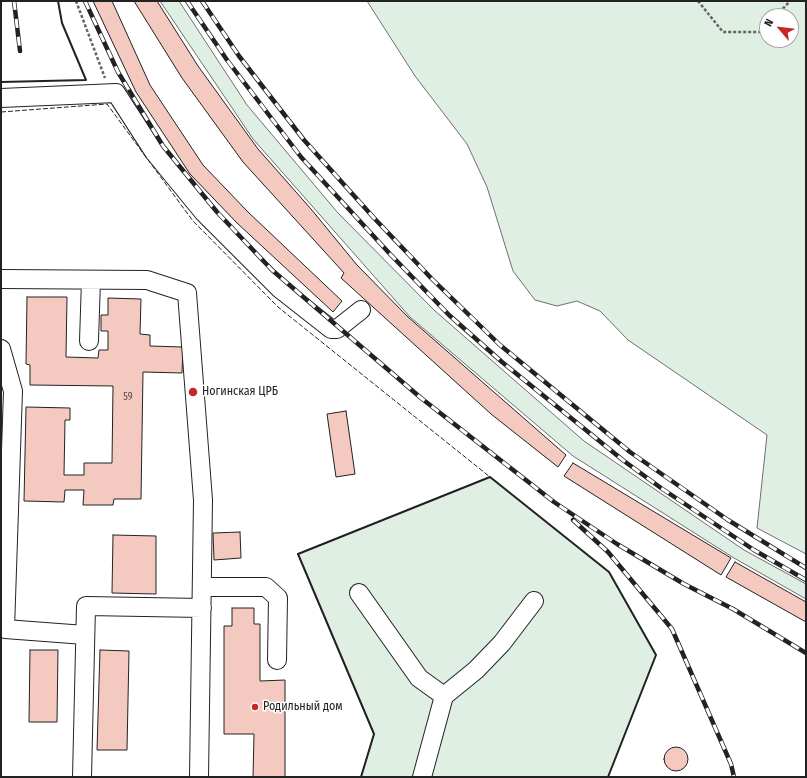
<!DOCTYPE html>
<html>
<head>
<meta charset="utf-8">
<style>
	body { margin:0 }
	#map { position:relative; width:807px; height:778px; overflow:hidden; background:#fff; font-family:"Fira Sans Condensed",sans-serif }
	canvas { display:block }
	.frame { position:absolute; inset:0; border:2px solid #222; pointer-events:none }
	.north { position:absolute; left:759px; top:8px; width:40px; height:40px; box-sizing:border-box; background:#fff; border:1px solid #a7a7a7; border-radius:50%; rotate:298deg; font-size:11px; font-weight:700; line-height:16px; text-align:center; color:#222 }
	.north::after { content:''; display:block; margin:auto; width:14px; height:18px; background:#c62828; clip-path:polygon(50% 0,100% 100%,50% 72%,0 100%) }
</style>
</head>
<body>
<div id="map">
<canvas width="807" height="778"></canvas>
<div class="frame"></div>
<div class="north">N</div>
</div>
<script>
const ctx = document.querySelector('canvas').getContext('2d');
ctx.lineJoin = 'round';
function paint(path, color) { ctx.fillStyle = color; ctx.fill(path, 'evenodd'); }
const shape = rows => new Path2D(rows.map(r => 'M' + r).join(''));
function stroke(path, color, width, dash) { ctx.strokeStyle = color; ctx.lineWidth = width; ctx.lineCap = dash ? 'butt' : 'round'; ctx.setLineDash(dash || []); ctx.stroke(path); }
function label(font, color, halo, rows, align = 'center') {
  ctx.font = font + ' "Fira Sans Condensed",sans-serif'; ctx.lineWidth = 3; ctx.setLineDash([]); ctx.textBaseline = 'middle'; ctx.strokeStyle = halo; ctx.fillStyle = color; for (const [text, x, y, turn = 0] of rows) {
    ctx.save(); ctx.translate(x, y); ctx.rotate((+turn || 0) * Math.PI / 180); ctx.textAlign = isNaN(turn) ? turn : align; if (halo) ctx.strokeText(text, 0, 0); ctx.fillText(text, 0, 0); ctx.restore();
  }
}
const green = shape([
	[160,1,179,1,247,105,338,213,434,310,584,441,744,550,806,584,806,599,734,558,573,456,410,317,253,139,160,1],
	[367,1,806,1,806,554,757,528,767,435,628,340,600,311,577,301,557,306,535,300,513,271,487,187,467,144,415,76,367,1],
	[767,16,791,16,791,40,767,40,767,16],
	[490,477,609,572,656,655,608,777,361,777,374,734,298,554,490,477]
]);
const building = shape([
	[93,1,112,1,150,85,203,165,248,212,342,301,333,312,237,223,190,174,136,92,93,1],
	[134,1,157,1,198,66,258,149,311,209,357,265,408,317,566,455,558,467,491,414,341,278,344,273,243,162,182,78,134,1],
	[27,297,67,297,66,357,98,358,99,350,108,350,108,331,101,331,101,315,108,315,108,298,141,299,140,334,150,335,150,346,183,347,182,373,143,372,141,499,114,499,113,505,83,505,84,490,65,490,64,502,24,501,26,407,70,408,70,420,65,420,64,475,84,475,84,463,112,463,113,386,30,385,30,365,26,364,27,297],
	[346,411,355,474,336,477,327,414,346,411],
	[573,463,731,558,721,575,564,476,573,463],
	[240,532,241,558,214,560,213,533,240,532],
	[113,535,156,536,156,594,112,593,113,535],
	[735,562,806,602,806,622,726,577,735,562],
	[232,608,254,608,254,624,260,624,260,681,285,680,285,777,253,777,254,734,224,734,224,626,232,626,232,608],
	[30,650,58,650,57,722,29,722,30,650],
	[100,650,129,651,127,750,97,750,100,650],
	'664 759a12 12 0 1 1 24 0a12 12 0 1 1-24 0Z'
]);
const path = shape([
	[76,1,105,78],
	[698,1,723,32,761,32,767,25],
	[776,16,790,1]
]);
const minor = shape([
	[1,98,116,93,154,152,204,213,280,289,331,329,337,329,361,310],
	[1,279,147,280,187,293,203,500,199,777],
	[89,341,91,280],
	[1,349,13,391,5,629,85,635],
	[202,587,266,587,278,598,277,660],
	[359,593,419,678,444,696],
	[82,777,86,606,202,608],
	[422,777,444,696,476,670,502,643,534,601]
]);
const rail = shape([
	[14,1,20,51],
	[85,1,118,72,163,146,217,212,272,270,421,398,554,502,617,544,684,584,733,609,806,653],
	[187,1,227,60,301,157,390,254,449,315,502,362,624,461,661,488,754,550,806,580],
	[202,1,239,56,304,140,374,218,432,279,500,345,630,452,728,520,806,568],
	[573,520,608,552,672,629,731,764,734,777]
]);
const fence = shape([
	[1,112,107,104,193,221,278,307,490,477,298,554,374,734,361,777]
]);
const wall = shape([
	[1,82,86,80,62,23,58,1],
	[361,777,374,734,298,554,490,477,609,572,656,655,608,777]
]);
const markers = [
	[193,392,5,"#c62828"],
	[255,707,4,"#c62828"]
];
const numberNames = [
	["59",128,397]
];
const poiNames = [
	["Ногинская ЦРБ",202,392],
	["Родильный дом",263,707]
];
paint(green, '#e0efe3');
stroke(green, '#6f6f6f', 1);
paint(building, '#f3c9c0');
stroke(building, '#222', 1);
stroke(minor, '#222', 20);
stroke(path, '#646464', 2.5, [3, 2]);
stroke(minor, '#fff', 18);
stroke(rail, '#222', 4.5);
stroke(rail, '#fff', 3, [9]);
stroke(fence, '#222', 1, [5, 2]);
stroke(wall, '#222', 2);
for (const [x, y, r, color] of markers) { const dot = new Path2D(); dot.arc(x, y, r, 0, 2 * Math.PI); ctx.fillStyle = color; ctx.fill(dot); stroke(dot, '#fff', 1.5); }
label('10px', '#564c4a', null, numberNames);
label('12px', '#222', '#fff', poiNames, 'left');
</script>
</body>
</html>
